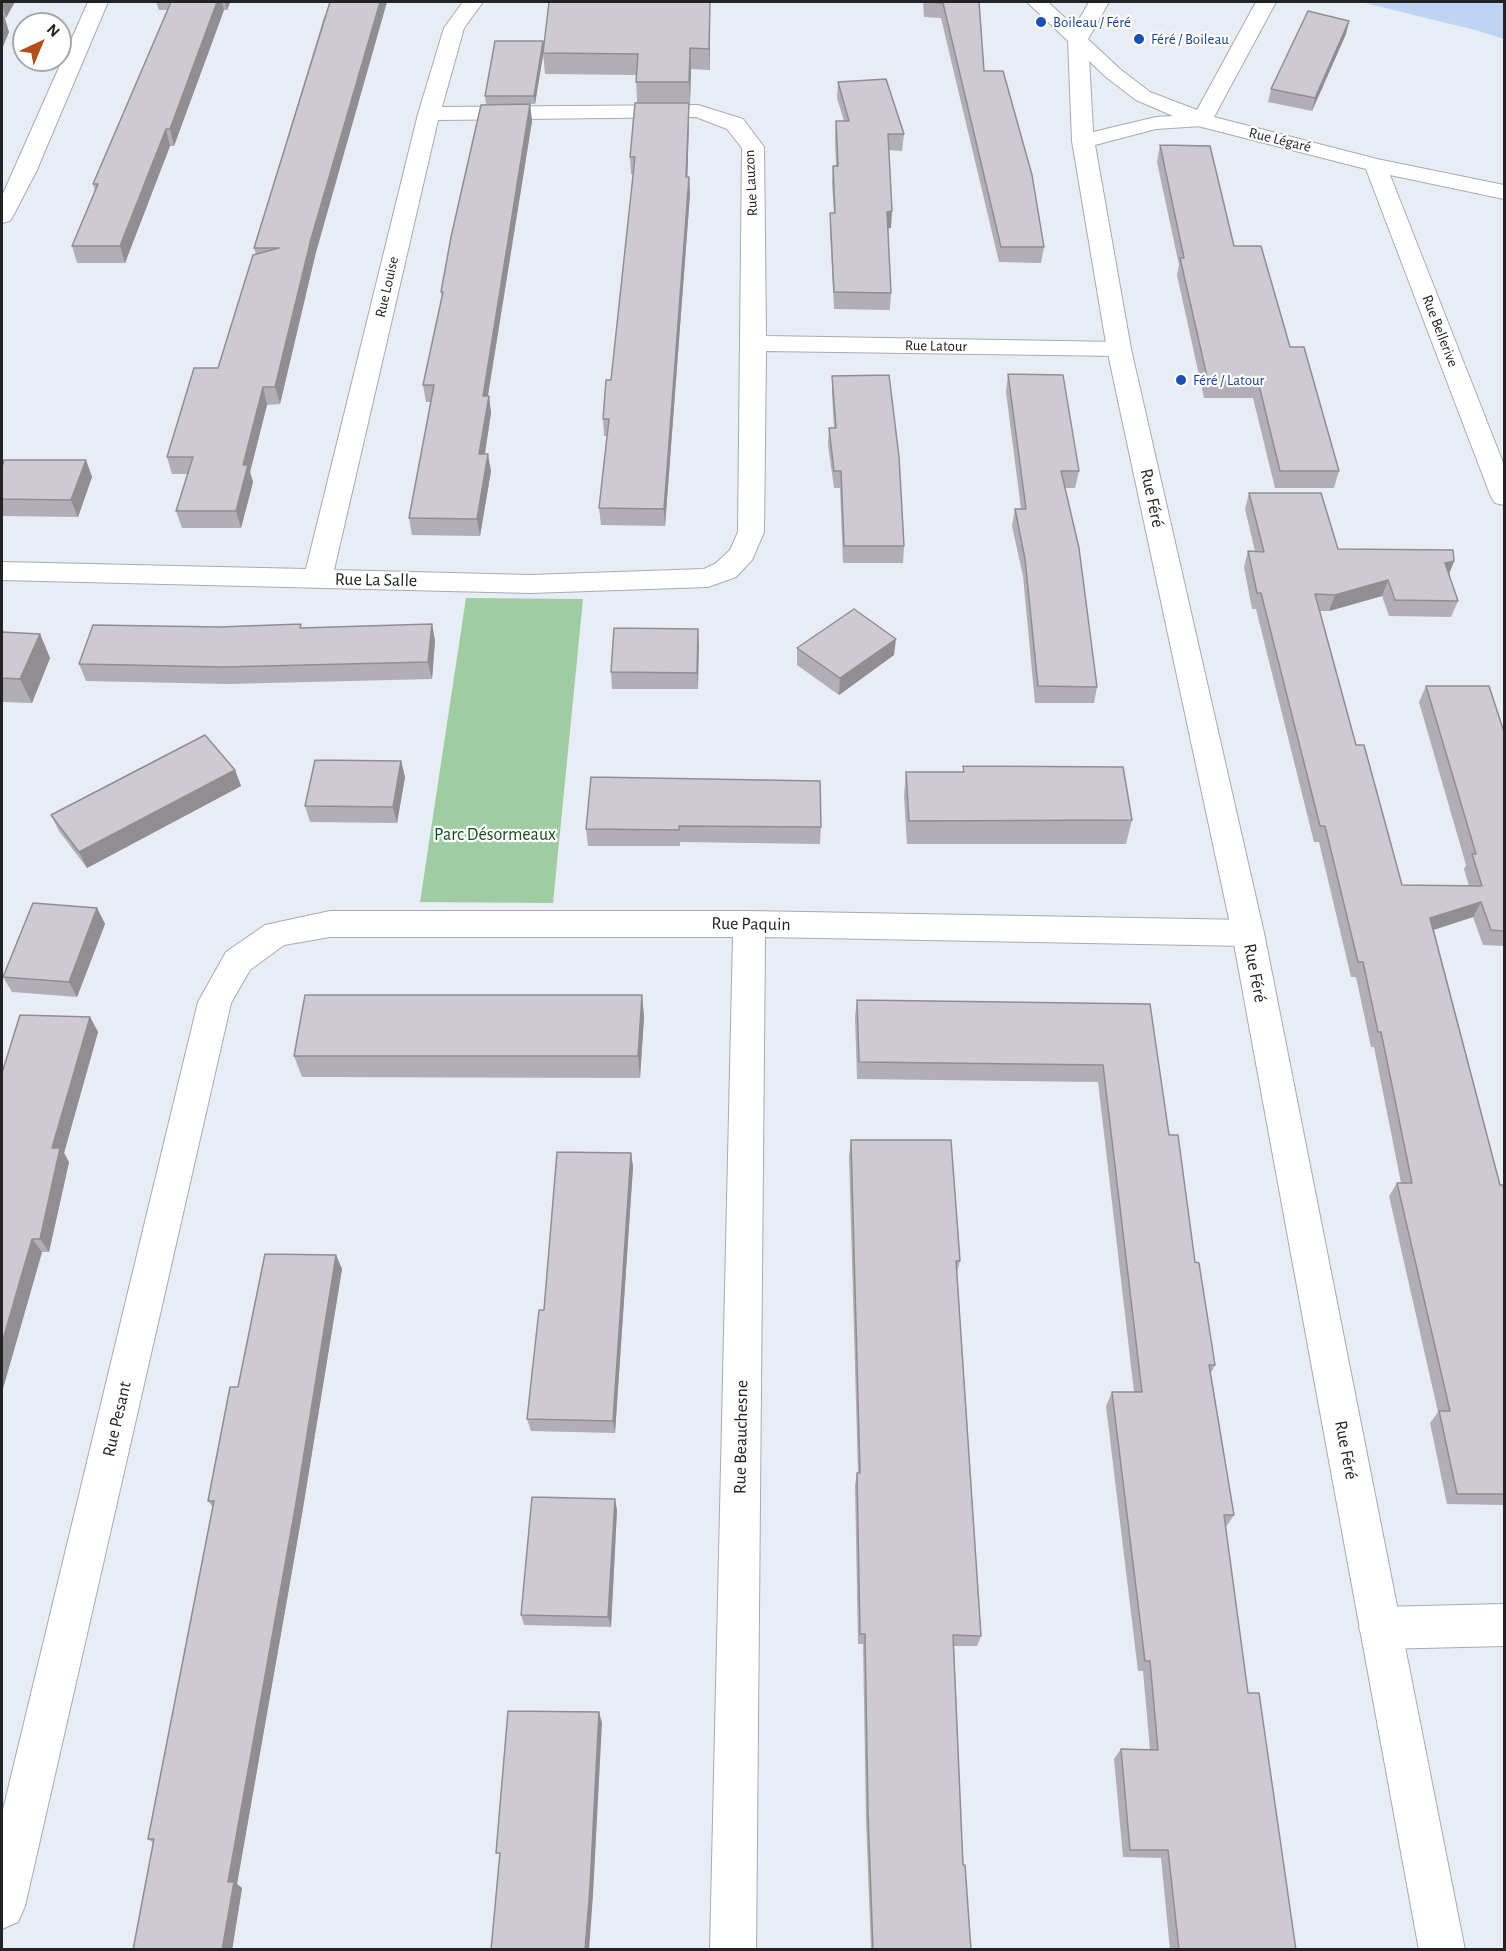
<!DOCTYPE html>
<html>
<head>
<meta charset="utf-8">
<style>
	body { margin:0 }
	#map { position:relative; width:1506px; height:1951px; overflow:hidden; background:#e8edf5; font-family:"Alegreya Sans",sans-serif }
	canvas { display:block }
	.frame { position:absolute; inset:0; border:3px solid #212326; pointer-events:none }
	.north { position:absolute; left:12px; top:12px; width:60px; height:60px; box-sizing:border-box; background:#fff; border:2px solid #a6a7a8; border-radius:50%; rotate:44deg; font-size:16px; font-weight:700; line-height:24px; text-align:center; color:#212326 }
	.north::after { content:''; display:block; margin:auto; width:21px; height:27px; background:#b24d1d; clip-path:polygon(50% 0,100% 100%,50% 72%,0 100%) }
</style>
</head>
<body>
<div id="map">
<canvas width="1506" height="1951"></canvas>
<div class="frame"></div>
<div class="north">N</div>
</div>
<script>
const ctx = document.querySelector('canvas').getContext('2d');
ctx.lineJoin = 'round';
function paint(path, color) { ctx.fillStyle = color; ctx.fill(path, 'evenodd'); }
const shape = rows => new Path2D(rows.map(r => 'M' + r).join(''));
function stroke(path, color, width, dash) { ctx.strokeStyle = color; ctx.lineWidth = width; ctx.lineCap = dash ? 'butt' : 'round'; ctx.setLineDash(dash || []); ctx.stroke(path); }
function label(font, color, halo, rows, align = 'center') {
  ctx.font = font + ' "Alegreya Sans",sans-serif'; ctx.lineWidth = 4.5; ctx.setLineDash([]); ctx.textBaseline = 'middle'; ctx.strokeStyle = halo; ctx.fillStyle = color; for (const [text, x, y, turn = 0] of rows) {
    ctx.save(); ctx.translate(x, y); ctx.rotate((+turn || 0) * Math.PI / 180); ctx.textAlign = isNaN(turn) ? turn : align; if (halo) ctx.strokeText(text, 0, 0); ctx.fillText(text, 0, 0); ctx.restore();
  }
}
const green = shape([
	[466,598,583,599,553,903,420,902]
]);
const water = shape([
	[1361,2,1504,2,1504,39,1475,30]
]);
const minor = shape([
	[88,2,108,2,36,172,13,216,10,221,2,223,2,196,88,2],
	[463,2,483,2,464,28,442,107,698,105,743,119,764,147,766,336,1119,342,1128,344,1131,349,1128,354,1119,356,766,351,764,532,752,560,736,577,708,587,530,593,2,580,2,562,306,569,418,114,444,28,463,2],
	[696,117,727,129,742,148,738,532,730,550,716,563,704,569,530,575,334,570,438,120,696,117],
	[1027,2,1048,2,1120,69,1150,92,1197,110,1256,2,1276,2,1214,117,1377,159,1504,185,1504,199,1390,175,1504,465,1504,505,1495,503,1491,497,1366,169,1194,125,1136,100,1106,77,1027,2],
	[330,911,749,911,1248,920,1259,924,1264,933,1259,942,1248,946,765,937,756,1950,710,1950,733,937,330,937,284,945,250,970,231,1003,25,1906,18,1922,2,1929,2,1814,198,1002,226,952,265,925,330,911],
	[1504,1604,1504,1646,1380,1649,1365,1643,1359,1628,1365,1613,1380,1607,1504,1604]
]);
const tertiary = shape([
	[1089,2,1109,2,1088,39,1093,132,1156,117,1202,114,1210,115,1213,120,1210,125,1202,126,1156,129,1095,145,1131,349,1264,933,1465,1950,1419,1950,1232,933,1107,349,1072,141,1068,39,1089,2]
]);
const wall = shape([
	[2,2,6,18,4,18,9,32,2,49],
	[156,2,230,2,227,10,224,10,174,146,170,146,125,263,77,263,72,246,95,191,93,184,168,10,159,10],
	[710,2,710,70,691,69,690,103,689,103,689,119,687,177,689,177,690,194,665,526,601,525,599,508,607,436,604,436,603,419,611,380,633,174,631,174,630,157,637,103,636,75,545,74,543,53,535,104,486,104,485,96,544,48],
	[923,2,979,2,984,71,1044,247,1041,263,999,262,941,18,924,17],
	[325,14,315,256,280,404,267,405,250,472,253,482,241,528,182,528,176,511,188,474,172,474,167,457,218,368,256,254,254,248],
	[1349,21,1346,34,1312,111,1268,102,1271,89],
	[838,82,904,134,902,151,889,150,891,228,888,228,891,293,890,310,834,309,830,230,830,213,834,213,832,183,833,166,836,166,835,138,836,121,844,121,837,98],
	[530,104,532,121,488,396,489,396,491,413,485,454,491,471,480,536,412,535,409,518,431,402,426,402,423,385,442,298,441,292],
	[1160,145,1234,246,1290,347,1339,471,1334,488,1275,488,1253,398,1204,398,1177,275,1179,265,1157,162],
	[1008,374,1079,471,1075,488,1065,488,1097,687,1094,703,1035,703,1023,576,1012,526,1015,509,1021,509,1006,392],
	[832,376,904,546,903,563,843,563,840,488,834,488,828,445,829,428,834,428,832,393],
	[86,460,92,477,78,517,2,516,2,467],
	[1249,493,1338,549,1454,561,1449,574,1458,601,1451,617,1389,616,1382,596,1329,611,1319,611,1356,745,1402,885,1469,886,1464,869,1466,865,1419,702,1426,686,1504,732,1504,946,1483,945,1473,917,1434,930,1500,1185,1504,1189,1504,1505,1447,1504,1430,1423,1438,1412,1389,1196,1397,1183,1401,1183,1374,1047,1371,1047,1356,977,1351,977,1319,842,1314,842,1256,609,1252,609,1244,567,1248,551,1255,551,1245,509],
	[432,624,435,641,432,679,228,684,86,681,79,664,219,627,302,628],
	[698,629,698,689,612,689,611,672],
	[2,632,40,634,50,658,32,703,2,702],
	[797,648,894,655,839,695,797,665],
	[401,761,405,777,397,823,310,822,305,806],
	[963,766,1132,820,1126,844,907,844,904,796,906,772,963,772],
	[235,770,241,786,87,868,59,831,51,815],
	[591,777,821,827,820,844,680,842,680,846,588,846,586,829],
	[97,908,105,924,77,997,12,992,3,977],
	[642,995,644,1017,640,1078,302,1077,294,1056],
	[857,1000,1150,1004,1169,1135,1215,1365,1211,1373,1234,1515,1226,1527,1248,1693,1296,1950,1170,1950,1161,1858,1123,1857,1114,1759,1121,1749,1150,1750,1143,1671,1138,1671,1106,1406,1112,1392,1134,1392,1098,1082,857,1079,855,1017],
	[90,1017,98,1032,64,1153,69,1162,49,1252,42,1252,2,1392,2,1073],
	[851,1140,960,1261,957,1272,981,1636,977,1646,954,1646,963,1865,971,1950,871,1950,866,1820,863,1644,858,1644,855,1485,857,1473,858,1473,849,1156],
	[631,1153,633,1167,615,1433,531,1431,527,1419],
	[336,1255,342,1269,302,1514,237,1884,242,1888,232,1950,133,1950,153,1843,148,1839,213,1507,208,1501,238,1387],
	[617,1510,611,1627,524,1625,521,1615]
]);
const shadedWall = shape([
	[4,2,15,2,6,18,2,5],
	[217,2,222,2,224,10,174,146,170,129],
	[225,2,230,2,227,10],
	[380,2,387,2,315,256,280,404,275,387,311,239],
	[710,2,710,70,709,49],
	[4,15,9,32,2,49,2,20],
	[1349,21,1346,34,1312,111,1315,98],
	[543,41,544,50,535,104,534,96],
	[690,48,691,69,690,103,689,82],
	[689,103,689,119,687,194,686,177],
	[530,104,532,121,485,413,483,396],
	[166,129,170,146,125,263,120,246],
	[689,177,690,194,665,526,664,509],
	[892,211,891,228,886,229,887,212],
	[263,387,267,405,250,472,253,482,241,528,236,511,243,465],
	[489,396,491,413,482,471,479,454],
	[488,454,491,471,480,536,477,519],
	[86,460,92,477,78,517,71,500],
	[1454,561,1448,577,1445,563],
	[1388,580,1382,596,1329,611,1335,595],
	[432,624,435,641,432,679,428,662],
	[698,629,699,645,698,689,697,673],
	[40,634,50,658,32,703,20,679],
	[896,639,894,655,839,695,840,678],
	[401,761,405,777,397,823,393,807],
	[235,770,241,786,87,868,79,852],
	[1481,902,1473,917,1423,933,1430,918],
	[97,908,105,924,77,997,69,982],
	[642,995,644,1017,640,1078,638,1056],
	[90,1017,98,1032,64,1153,69,1162,49,1252,40,1239,52,1148],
	[631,1153,633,1167,615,1433,613,1421],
	[32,1239,42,1252,2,1392,2,1343],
	[336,1255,342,1269,302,1514,237,1884,242,1888,232,1950,222,1950,228,1882],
	[615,1499,617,1510,611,1627,608,1617],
	[599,1712,602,1723,593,1895,589,1950,585,1950]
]);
const building = shape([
	[171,2,217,2,170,129,166,129,120,246,72,246,98,184,93,184,171,2],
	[330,2,380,2,311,239,275,387,263,387,243,465,248,465,236,511,176,511,193,457,167,457,194,368,218,368,253,255,279,248,254,248,330,2],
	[549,2,710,2,709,49,690,48,689,82,636,82,638,54,543,53,549,2],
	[925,2,979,2,984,71,1003,71,1032,175,1044,247,1001,247,943,3,925,2],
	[1308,11,1349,21,1315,98,1271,89,1308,11],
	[495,41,543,41,534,96,485,96,495,41],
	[886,79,904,134,888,134,892,211,887,212,891,293,834,292,830,213,835,213,833,166,838,166,836,121,849,121,838,82,886,79],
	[635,103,689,103,686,177,689,177,664,509,599,508,609,419,603,419,606,380,611,380,635,157,630,157,635,103],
	[530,104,483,396,489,396,479,454,488,454,477,519,409,518,434,385,423,385,443,292,441,292,451,237,481,105,530,104],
	[1160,145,1210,146,1234,246,1261,246,1290,347,1304,347,1339,471,1280,471,1258,381,1208,381,1180,258,1184,258,1160,145],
	[1008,374,1063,375,1079,471,1061,471,1079,548,1097,687,1038,686,1025,559,1015,509,1026,509,1008,374],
	[889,375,899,457,904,546,844,546,841,471,834,471,829,428,836,428,832,376,889,375],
	[4,460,86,460,71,500,2,499,2,467,4,460],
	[1249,493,1321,493,1338,549,1453,550,1454,561,1445,563,1458,601,1395,600,1388,580,1335,595,1315,594,1356,745,1364,745,1402,885,1482,886,1472,854,1476,854,1426,686,1489,686,1504,732,1504,931,1491,930,1481,902,1430,918,1500,1185,1503,1185,1504,1189,1504,1494,1457,1494,1439,1411,1450,1411,1397,1183,1412,1183,1381,1032,1378,1032,1363,962,1358,962,1325,826,1320,826,1261,593,1257,593,1248,551,1264,552,1249,493],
	[854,609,896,639,840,678,797,648,854,609],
	[301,624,300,628,432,624,428,662,223,667,79,664,93,625,219,627,301,624],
	[614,628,698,629,697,673,611,672,614,628],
	[2,632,40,634,20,679,2,678,2,632],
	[205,735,235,770,79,852,51,815,205,735],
	[315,760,401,761,393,807,305,806,315,760],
	[963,766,1123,767,1132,820,909,821,906,772,964,772,963,766],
	[591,777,820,781,821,827,679,826,679,830,586,829,591,777],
	[33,903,97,908,69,982,3,977,33,903],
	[305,995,642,995,638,1056,294,1056,305,995],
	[857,1000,1150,1004,1169,1135,1178,1135,1195,1262,1199,1263,1215,1365,1209,1365,1234,1515,1224,1515,1248,1693,1259,1693,1296,1950,1179,1950,1168,1850,1130,1850,1121,1749,1158,1750,1150,1661,1145,1661,1112,1392,1142,1392,1103,1065,859,1062,857,1000],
	[20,1015,90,1017,52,1148,60,1148,40,1239,32,1239,2,1343,2,1073,20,1015],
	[851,1140,951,1140,960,1261,956,1261,981,1636,953,1635,963,1865,965,1865,971,1950,873,1950,868,1812,865,1634,860,1634,857,1473,860,1473,851,1140],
	[557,1152,631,1153,613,1421,527,1419,539,1310,544,1310,557,1152],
	[265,1254,336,1255,296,1503,228,1882,234,1882,222,1950,133,1950,154,1839,148,1839,214,1501,208,1501,230,1387,238,1387,265,1254],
	[532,1497,615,1499,608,1617,521,1615,532,1497],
	[508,1711,599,1712,590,1887,585,1950,491,1950,500,1853,496,1853,508,1711]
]);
const markers = [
	[1041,22,6,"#1a4fb4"],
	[1139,39,6,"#1a4fb4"],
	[1181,380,6,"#1a4fb4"]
];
const farTransitnames = [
	["Boileau / Féré",1053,22],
	["Féré / Boileau",1151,39],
	["Féré / Latour",1193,380]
];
const farStreetnames = [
	["Rue Légaré",1280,140,14],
	["Rue Lauzon",751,183,-93],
	["Rue Louise",387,287,-77],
	["Rue Bellerive",1440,331,69],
	["Rue Latour",936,346,1]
];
const streetNames = [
	["Rue Féré",1152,498,78],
	["Rue La Salle",376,580,1],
	["Rue Paquin",751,924,1],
	["Rue Féré",1255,973,79],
	["Rue Pesant",117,1419,-77],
	["Rue Beauchesne",741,1437,-89],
	["Rue Féré",1346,1450,79]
];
const parkNames = [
	["Parc Désormeaux",495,835]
];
paint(green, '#9fcca2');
paint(water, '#bfd3f2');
stroke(minor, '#a7abb3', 2);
stroke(tertiary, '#a7abb3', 2);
paint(minor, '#fff');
paint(tertiary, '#fff');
paint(wall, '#b1aeb5');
paint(shadedWall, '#908d93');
paint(building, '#cecad2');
stroke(building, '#908d93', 1.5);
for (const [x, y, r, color] of markers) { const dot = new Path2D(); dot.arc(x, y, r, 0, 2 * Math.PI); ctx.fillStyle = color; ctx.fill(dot); stroke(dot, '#fff', 2); }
label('15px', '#164399', '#fff', farTransitnames, 'left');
label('15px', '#212326', '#fff', farStreetnames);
label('18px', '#212326', '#fff', streetNames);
label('18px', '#164a1e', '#fff', parkNames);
</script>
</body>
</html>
